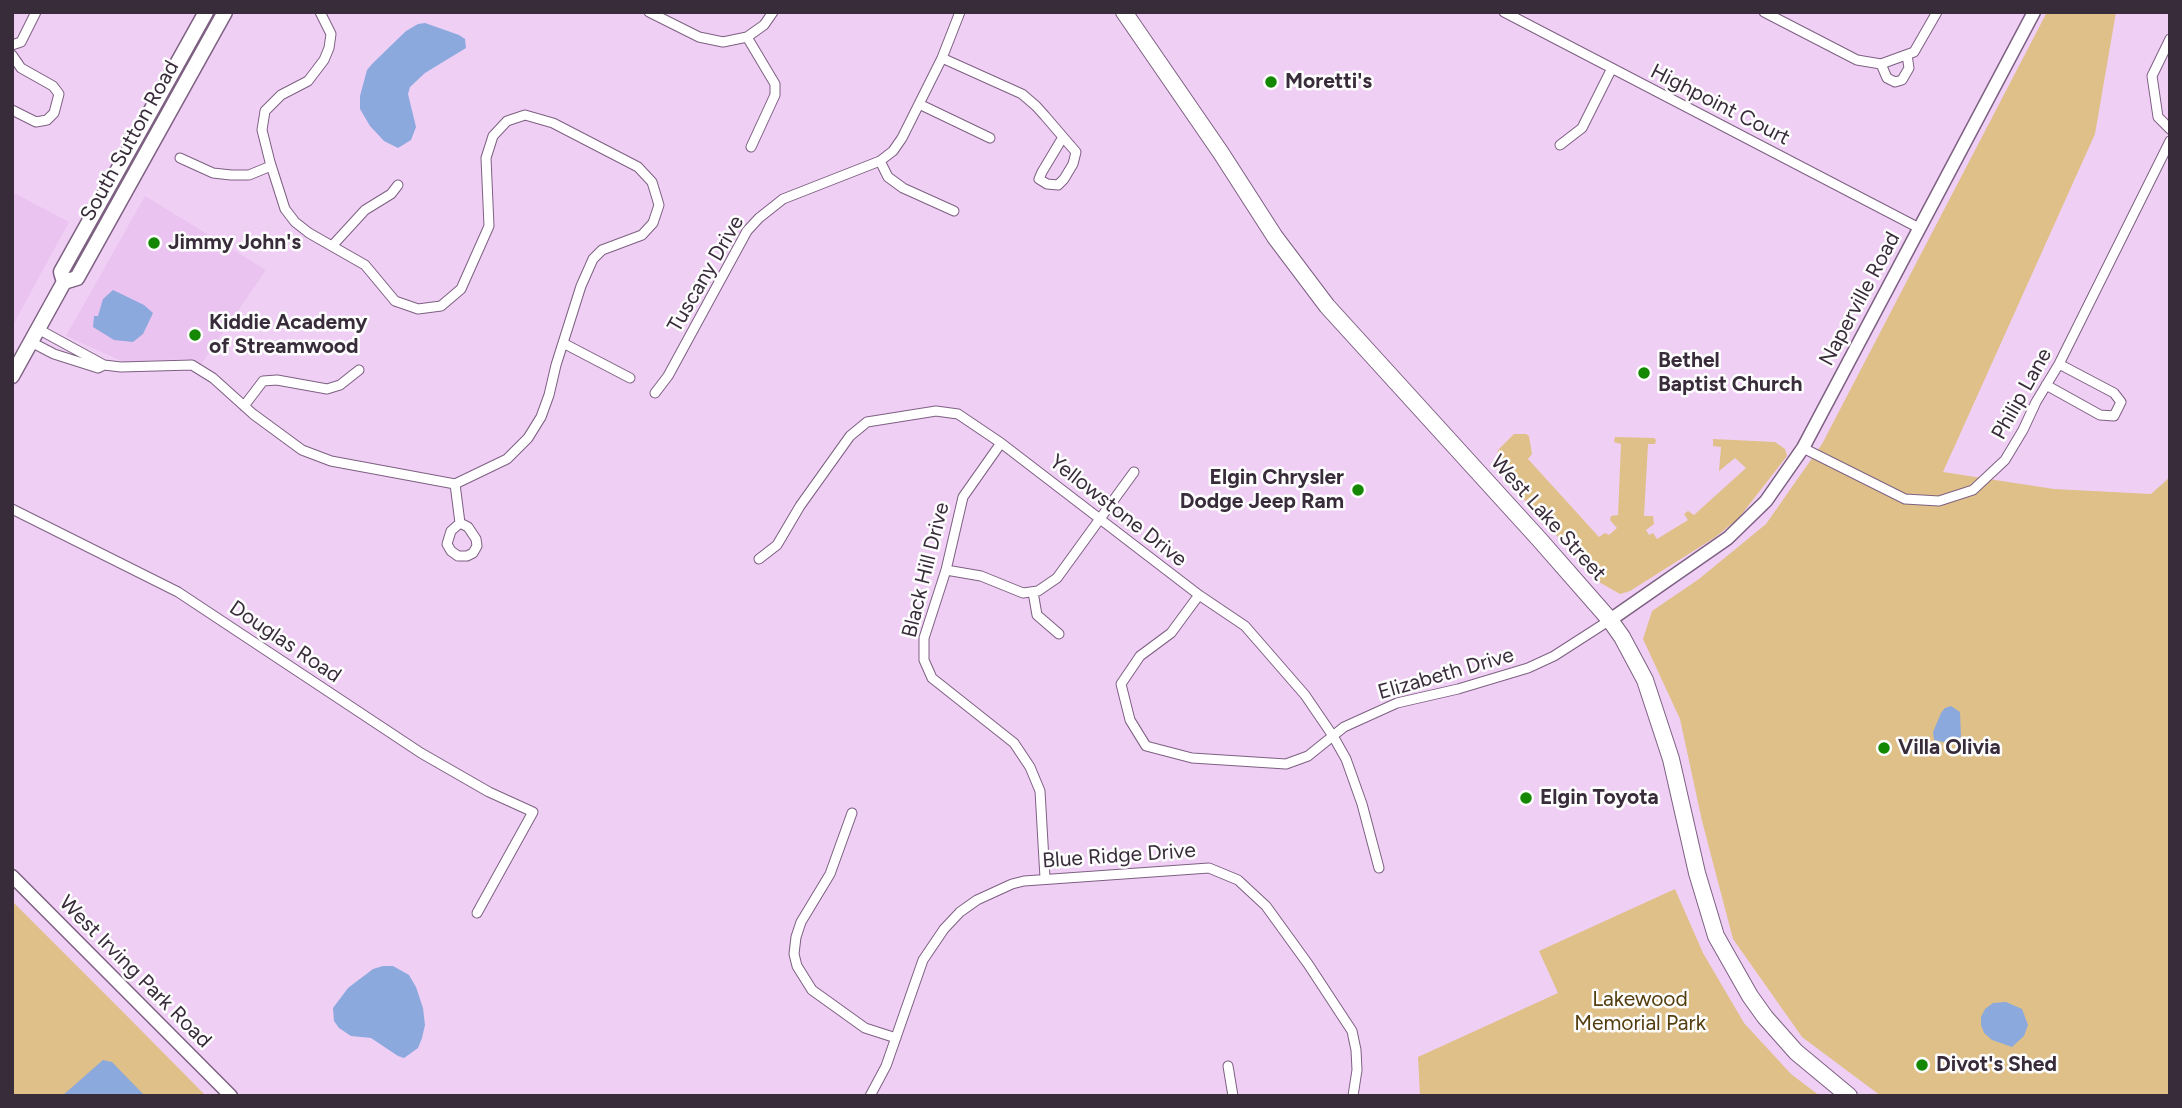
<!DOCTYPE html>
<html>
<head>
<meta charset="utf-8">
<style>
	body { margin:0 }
	#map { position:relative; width:2182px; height:1108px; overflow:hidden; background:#f0cff5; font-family:Figtree,sans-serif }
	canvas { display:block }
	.frame { position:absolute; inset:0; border:14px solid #382b3a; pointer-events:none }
</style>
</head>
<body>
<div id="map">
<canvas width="2182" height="1108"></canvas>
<div class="frame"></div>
</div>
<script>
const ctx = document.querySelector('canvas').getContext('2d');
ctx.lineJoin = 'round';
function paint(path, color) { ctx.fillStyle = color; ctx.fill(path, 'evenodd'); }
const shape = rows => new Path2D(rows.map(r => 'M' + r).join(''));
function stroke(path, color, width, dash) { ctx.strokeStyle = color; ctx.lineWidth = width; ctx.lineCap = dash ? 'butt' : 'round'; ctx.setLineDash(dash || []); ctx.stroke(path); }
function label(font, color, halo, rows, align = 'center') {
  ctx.font = font + ' Figtree,sans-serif'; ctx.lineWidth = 5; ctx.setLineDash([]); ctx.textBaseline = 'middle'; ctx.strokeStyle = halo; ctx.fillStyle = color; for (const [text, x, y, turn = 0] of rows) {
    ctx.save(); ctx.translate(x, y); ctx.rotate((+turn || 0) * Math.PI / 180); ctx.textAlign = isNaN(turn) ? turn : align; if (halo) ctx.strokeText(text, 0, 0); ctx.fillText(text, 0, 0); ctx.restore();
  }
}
const built = shape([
	[12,192,69,222,12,327],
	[145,196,266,270,200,366,186,359,124,362,66,336]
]);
const green = shape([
	[2047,12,2116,12,2095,134,1943,472,2054,489,2151,494,2170,477,2170,1096,1881,1096,1802,1037,1733,939,1702,821,1680,719,1643,639,1652,611,1699,579,1766,524,1822,444],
	[1514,434,1526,434,1529,436,1532,454,1528,459,1599,537,1605,533,1609,535,1617,528,1610,520,1611,516,1618,515,1621,444,1614,442,1615,437,1654,438,1656,440,1655,444,1648,444,1644,516,1653,516,1654,524,1646,530,1649,535,1653,533,1657,539,1688,520,1684,514,1688,511,1694,515,1746,468,1735,458,1719,471,1721,447,1713,446,1713,439,1775,442,1785,449,1787,456,1738,519,1714,538,1630,591,1620,594,1599,582,1498,471,1496,465,1498,450],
	[1675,889,1703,953,1744,1023,1791,1074,1820,1096,1420,1096,1418,1057,1558,993,1539,951],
	[12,901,129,1018,206,1096,12,1096]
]);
const water = shape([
	[425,23,459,35,465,39,466,48,425,73,410,87,408,94,416,127,411,140,398,148,384,141,370,126,360,109,360,96,367,70,372,64,406,31,418,24],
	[113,290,144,305,153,313,143,334,133,342,114,340,93,327,94,316,98,316,103,299],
	[1951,706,1960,712,1961,737,1947,743,1934,740,1933,732,1941,713,1945,708],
	[383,966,393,966,409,975,416,987,423,1008,425,1025,422,1038,418,1048,404,1058,398,1056,371,1038,351,1036,339,1028,334,1021,333,1008,348,988,373,969],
	[2006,1002,2022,1009,2028,1025,2024,1036,2012,1047,1992,1040,1984,1033,1981,1025,1981,1017,1985,1009,1993,1003],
	[103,1060,112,1062,145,1096,62,1096]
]);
const street = shape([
	[649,12,699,37,723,42,747,37,764,25,773,12],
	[1504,12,1919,228],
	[1764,12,1857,60,1881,64,1914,52,1937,12],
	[747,37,775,84,775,95,751,147],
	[2170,39,2152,76,2158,117,2170,129],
	[12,45,21,42,36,12],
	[12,55,21,68,53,86,59,94,54,113,47,120,36,122,12,110],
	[942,58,1022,94,1036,106,1045,116,1063,137,1076,152,1073,164,1064,179,1058,185,1047,184,1039,179,1042,172,1063,137],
	[1881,64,1887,78,1895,82,1902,80,1909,68,1907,55],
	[919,104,990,138],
	[1560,145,1582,128,1612,68],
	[180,158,213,173,231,175,249,175,271,166],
	[880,161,888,177,903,188,954,211],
	[332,246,365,210,391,194,398,185],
	[38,329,104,365],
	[31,342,54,354,98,368,104,365,121,367,192,365,213,378,253,414,302,450,331,461,455,484,507,459,528,438,541,417,549,395,556,365,581,286,593,259,602,250,642,235,653,223,659,205,652,182,638,167,553,123,525,115,507,121,493,136,486,158,489,226,461,289,441,306,418,309,395,301,365,265,309,233,295,222,285,209,270,162,262,130,265,111,281,95,308,81,324,60,329,48,331,34,320,12],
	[563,343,630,378],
	[2046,385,2100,415,2114,416,2121,402,2114,393,2059,364],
	[655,393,668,376,747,231,759,218,783,199,880,161,893,151,902,138,942,58,960,12],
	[244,406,263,381,277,380,327,389,340,385,359,370],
	[1001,443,963,497,946,570,924,638,924,660,932,678,1014,743,1030,767,1040,791,1045,878],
	[1803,448,1905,499,1939,501,1973,490,2005,460,2023,430,2036,402,2059,364,2170,141],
	[455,484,460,523,468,527,476,539,477,546,473,553,467,556,458,556,451,551,447,544,451,531,460,523],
	[12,509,178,592,421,753,489,792,533,812,477,913],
	[759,559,777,545,800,506,850,436,867,422,936,411,958,414,1001,443,1199,595,1245,626,1305,695,1333,736,1346,759,1362,804,1379,868],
	[946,570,981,576,1023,593,1038,591,1057,578,1134,472],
	[1033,592,1037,615,1059,634],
	[1199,595,1171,633,1140,656,1121,684,1130,720,1146,746,1192,758,1286,764,1308,756,1344,727,1397,703,1458,689,1528,668,1554,656,1610,620],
	[852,813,830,874,801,922,796,937,794,954,797,966,812,990,865,1028,896,1038],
	[1228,1066,1233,1096],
	[870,1096,886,1066,923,960,944,929,960,912,977,900,1012,884,1024,881,1209,868,1238,880,1266,906,1308,964,1352,1031,1356,1050,1357,1070,1353,1096]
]);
const secondary = shape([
	[1610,620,1728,538,1766,501,1803,448,2034,12],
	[12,876,231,1096]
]);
const primary = shape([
	[64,282,61,272,206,12],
	[12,376,64,282,77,278,225,12]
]);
const highway = shape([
	[1124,12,1221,153,1275,237,1327,306,1539,539,1610,620,1622,637,1645,680,1671,759,1697,873,1716,936,1750,996,1765,1017,1796,1052,1849,1096]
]);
const markers = [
	[1271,82,7,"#148703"],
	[154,243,7,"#148703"],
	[195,335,7,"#148703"],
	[1644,373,7,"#148703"],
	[1358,490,7,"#148703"],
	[1884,748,7,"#148703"],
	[1526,798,7,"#148703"],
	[1922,1065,7,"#148703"]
];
const poiNames = [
	["Moretti's",1285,82],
	["Jimmy John's",168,243],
	["Kiddie Academy",209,323],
	["of Streamwood",209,347],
	["Bethel",1658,361],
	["Baptist Church",1658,385],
	["Elgin Chrysler",1344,478,"right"],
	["Dodge Jeep Ram",1344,502,"right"],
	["Villa Olivia",1898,748],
	["Elgin Toyota",1540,798],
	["Divot's Shed",1936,1065]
];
const streetNames = [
	["Highpoint Court",1720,105,27],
	["South Sutton Road",130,141,-61],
	["Tuscany Drive",706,274,-60],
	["Naperville Road",1860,299,-62],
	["Philip Lane",2022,394,-61],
	["Yellowstone Drive",1118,511,38],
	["West Lake Street",1548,518,48],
	["Black Hill Drive",926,570,-76],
	["Douglas Road",285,642,34],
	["Elizabeth Drive",1446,674,-16],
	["Blue Ridge Drive",1119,856,-4],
	["West Irving Park Road",135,972,45]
];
const parkNames = [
	["Lakewood",1640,1000],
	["Memorial Park",1640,1024]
];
paint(built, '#eac3f0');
paint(green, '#dfc088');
paint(water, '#8ba9dd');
stroke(street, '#7d6082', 11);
stroke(secondary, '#7d6082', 15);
stroke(primary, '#7d6082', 17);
stroke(highway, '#7d6082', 18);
stroke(street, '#fff', 9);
stroke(secondary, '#fff', 12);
stroke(primary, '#fff', 14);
stroke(highway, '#fff', 16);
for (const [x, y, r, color] of markers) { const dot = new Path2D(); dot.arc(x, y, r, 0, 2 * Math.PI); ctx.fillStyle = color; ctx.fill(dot); stroke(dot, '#fdfdfd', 2.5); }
label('bold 21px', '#382b3a', '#fdfdfd', poiNames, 'left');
label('21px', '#382b3a', '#fdfdfd', streetNames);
label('21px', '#533d0e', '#fdfdfd', parkNames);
</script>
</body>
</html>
